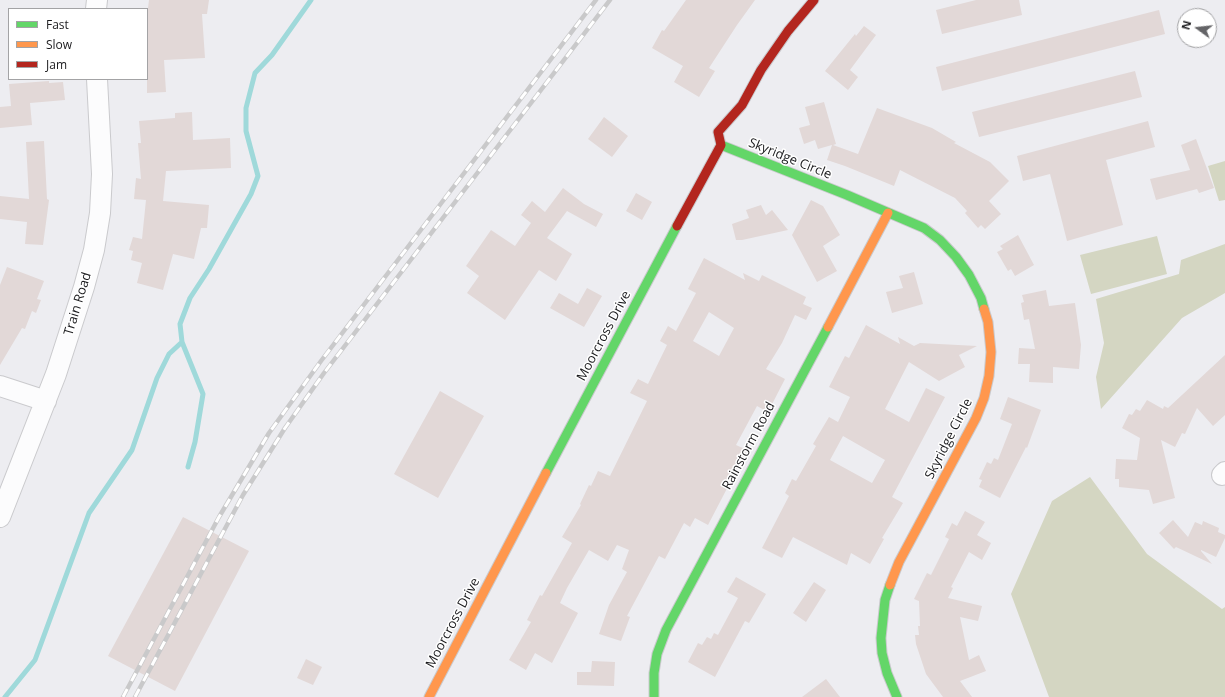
<!DOCTYPE html>
<html>
<head>
<meta charset="utf-8">
<style>
	body { margin:0 }
	#map { position:relative; width:1225px; height:697px; overflow:hidden; background:#ededf1; font-family:"Open Sans",sans-serif }
	canvas { display:block }
	.legend { position:absolute; left:8px; top:8px; width:140px; height:72px; box-sizing:border-box; background:#fff; border:1px solid #a3a3a5; margin:0; padding:5px 7px; list-style:none; font-size:12px; color:#1a1a1d }
	.legend li { display:flex; align-items:center; gap:8px; height:20px }
	.legend b { width:20px; border:1px solid #a3a3a5 }
	.north { position:absolute; left:1177px; top:8px; width:40px; height:40px; box-sizing:border-box; background:#fff; border:1px solid #a3a3a5; border-radius:50%; rotate:285deg; font-size:11px; font-weight:700; line-height:16px; text-align:center; color:#1a1a1d }
	.north::after { content:''; display:block; margin:auto; width:14px; height:18px; background:#646467; clip-path:polygon(50% 0,100% 100%,50% 72%,0 100%) }
</style>
</head>
<body>
<div id="map">
<canvas width="1225" height="697"></canvas>
<ul class="legend">
<li><b style="height:5px;background:#63d668"></b>Fast</li>
<li><b style="height:5px;background:#ff974d"></b>Slow</li>
<li><b style="height:5px;background:#b3261e"></b>Jam</li>
</ul>
<div class="north">N</div>
</div>
<script>
const ctx = document.querySelector('canvas').getContext('2d');
ctx.lineJoin = 'round';
function paint(path, color) { ctx.fillStyle = color; ctx.fill(path, 'evenodd'); }
const shape = rows => new Path2D(rows.map(r => 'M' + r).join(''));
function stroke(path, color, width, dash) { ctx.strokeStyle = color; ctx.lineWidth = width; ctx.lineCap = dash ? 'butt' : 'round'; ctx.setLineDash(dash || []); ctx.stroke(path); }
function label(font, color, halo, rows, align = 'center') {
  ctx.font = font + ' "Open Sans",sans-serif'; ctx.lineWidth = 3; ctx.setLineDash([]); ctx.textBaseline = 'middle'; ctx.strokeStyle = halo; ctx.fillStyle = color; for (const [text, x, y, turn = 0] of rows) {
    ctx.save(); ctx.translate(x, y); ctx.rotate((+turn || 0) * Math.PI / 180); ctx.textAlign = isNaN(turn) ? turn : align; if (halo) ctx.strokeText(text, 0, 0); ctx.fillText(text, 0, 0); ctx.restore();
  }
}
const green = shape([
	[1225,161,1225,200,1219,201,1208,166],
	[1157,236,1167,274,1091,294,1080,255],
	[1225,244,1225,293,1182,318,1101,409,1096,377,1104,343,1096,299,1179,274,1181,260],
	[1090,477,1147,554,1222,609,1225,607,1225,697,1049,697,1011,594,1052,501]
]);
const stream = shape([
	[182,342,203,394,195,442,188,467],
	[5,697,35,660,89,513,132,450,157,378,169,354,182,342,180,324,190,298,209,269,251,194,258,176,246,131,246,108,255,73,272,55,311,0]
]);
const building = shape([
	[149,0,209,0,207,14,202,14,205,58,164,60,166,92,147,93,147,8,148,8],
	[686,0,755,0,737,25,709,68,715,71,699,97,674,82,683,66,652,48,662,30,664,31],
	[976,0,1019,0,1022,15,942,34,936,10],
	[1159,10,1165,34,942,91,936,67],
	[864,26,876,35,850,70,858,77,848,90,825,71,855,34,856,36],
	[1135,71,1142,97,979,137,972,112],
	[49,81,49,83,63,82,65,100,30,103,32,125,0,128,0,107,11,106,9,84],
	[824,102,836,144,833,145,858,154,877,108,932,128,956,142,954,143,990,162,1009,181,989,201,1001,214,985,229,981,225,978,228,965,213,967,211,955,198,900,170,894,186,845,166,827,160,832,145,818,149,815,140,804,144,799,128,810,125,805,107],
	[192,112,193,140,230,138,231,168,166,171,163,201,209,205,207,228,201,228,194,259,173,254,163,290,137,283,142,263,131,260,133,251,129,250,133,237,142,239,146,200,134,199,136,178,141,179,138,143,141,143,139,121,175,118,175,113],
	[604,117,628,136,612,157,588,139],
	[1148,121,1155,147,1106,160,1123,225,1067,241,1050,174,1023,181,1017,156],
	[1196,139,1214,188,1199,193,1197,189,1156,200,1150,179,1190,170,1181,145],
	[44,141,47,199,49,200,43,245,25,244,27,222,0,219,0,196,29,199,26,142],
	[563,188,584,204,603,214,596,227,567,211,547,238,572,254,556,281,539,270,505,320,467,293,479,276,466,266,491,230,515,246,531,223,521,215,532,201,545,212],
	[636,193,652,202,642,220,626,211],
	[811,200,823,206,840,235,823,246,837,271,817,282,792,235],
	[761,205,766,215,772,210,788,230,742,240,736,240,732,224,749,218,746,210],
	[1018,235,1034,265,1015,276,1011,269,1008,271,997,252,1003,249,1000,246],
	[704,258,745,280,743,273,759,281,762,275,806,297,803,304,812,308,806,320,795,315,782,343,766,369,785,379,768,412,757,406,736,445,747,450,708,525,695,518,690,527,684,523,665,559,659,556,627,616,630,617,621,641,599,634,609,605,627,572,622,569,629,550,617,545,608,561,589,550,567,588,560,603,578,613,552,663,535,653,526,670,509,660,531,622,527,620,540,595,542,596,572,543,562,537,581,505,580,504,589,485,591,486,598,471,610,476,647,401,630,393,638,379,648,384,667,345,660,341,668,326,676,331,696,293,688,289],
	[709,312,734,328,719,356,693,341],
	[7,267,44,281,37,299,41,300,36,313,32,311,25,329,22,328,0,365,0,285],
	[914,272,923,304,892,313,886,292,903,288,899,276],
	[587,288,602,296,584,327,550,308,559,293,578,304],
	[1046,290,1049,306,1075,303,1081,345,1079,369,1053,367,1053,383,1029,382,1030,364,1018,364,1019,348,1035,349,1029,319,1024,320,1021,303,1024,302,1022,295],
	[866,325,900,344,898,337,914,346,920,343,977,346,959,355,965,367,939,381,909,362,885,409,909,422,926,388,945,397,892,497,903,503,882,538,884,539,870,564,851,553,847,565,793,537,782,558,762,548,789,496,785,493,792,479,796,481,816,446,813,444,829,417,838,422,850,397,829,387,845,356,849,358],
	[843,436,885,460,872,483,830,460],
	[1225,355,1225,415,1213,426,1197,408,1185,434,1182,433,1175,447,1161,440,1175,498,1153,504,1149,490,1119,487,1119,479,1115,479,1116,459,1137,460,1140,438,1122,428,1129,414,1132,415,1136,409,1140,411,1147,400,1163,409,1164,406,1168,408],
	[440,391,484,416,438,498,394,474],
	[1008,397,1041,410,1027,448,1026,447,1000,498,979,487,982,480,979,479,987,462,991,464,994,458,998,460,1012,424,1000,419],
	[965,511,985,522,977,535,991,543,982,560,969,552,951,587,953,588,948,598,982,606,978,621,960,617,969,660,979,655,986,671,960,681,972,697,943,697,926,674,916,644,915,635,919,635,918,626,920,626,919,601,914,599,927,573,931,575,949,539,945,537,952,523,957,526],
	[183,517,249,551,175,691,108,656],
	[1173,520,1188,537,1195,522,1202,525,1203,521,1219,528,1218,532,1225,535,1225,538,1216,557,1201,550,1201,551,1212,564,1176,547,1174,549,1159,533],
	[736,577,766,594,749,623,745,621,715,677,688,662,698,643,702,645,707,637,711,639,714,633,718,635,738,598,727,592],
	[814,582,826,590,806,622,793,613],
	[306,659,322,667,313,685,297,678],
	[592,661,615,662,614,686,577,685,577,672,591,672],
	[826,679,840,697,802,697]
]);
const street = shape([
	[96,9,97,0],
	[0,386,46,401],
	[1222,475,1225,472],
	[0,517,56,374,84,287,94,250,100,213,102,174,97,79]
]);
const fast = shape([
	[721,145,847,195,924,228,940,240,956,257,969,275,981,298,984,309],
	[546,473,677,226],
	[890,585,885,600,881,638,882,653,887,673,897,697],
	[654,697,654,673,657,654,666,630,828,327]
]);
const slow = shape([
	[828,327,888,213],
	[890,585,899,562,976,418,984,398,989,376,991,352,988,322,984,309],
	[429,697,546,473]
]);
const jam = shape([
	[677,226,721,145,718,132,742,105,761,70,788,31,814,0]
]);
const rail = shape([
	[123,697,219,517,269,433,321,361,596,0],
	[135,697,243,495,285,428,324,373,610,0]
]);
const streetNames = [
	["Skyridge Circle",790,159,22],
	["Train Road",78,304,-73],
	["Moorcross Drive",604,336,-62],
	["Skyridge Circle",949,439,-63],
	["Rainstorm Road",749,446,-62],
	["Moorcross Drive",453,623,-62]
];
paint(green, '#d4d6c2');
stroke(stream, '#9fd9da', 5);
paint(building, '#e2d8d7');
stroke(street, '#cacacd', 22);
stroke(fast, '#cacacd', 11);
stroke(slow, '#cacacd', 11);
stroke(jam, '#cacacd', 11);
stroke(street, '#fcfcfd', 20);
stroke(fast, '#63d668', 9);
stroke(slow, '#ff974d', 9);
stroke(jam, '#b3261e', 9);
stroke(rail, '#c9c9ca', 4.5);
stroke(rail, '#fff', 3, [9]);
label('13px', '#1a1a1d', '#fff', streetNames);
</script>
</body>
</html>
